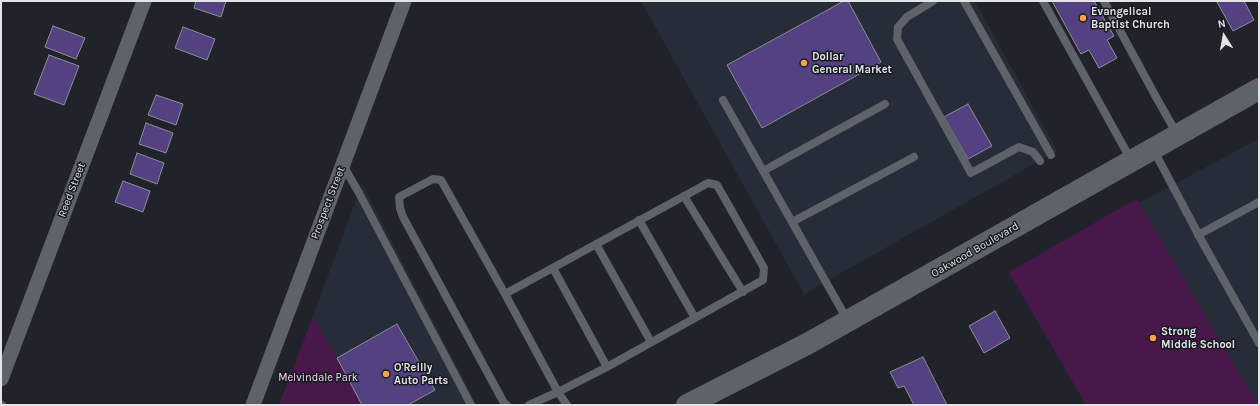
<!DOCTYPE html>
<html>
<head>
<meta charset="utf-8">
<style>
	body { margin:0 }
	#map { position:relative; width:1260px; height:406px; overflow:hidden; background:#20242a; font-family:Karla,sans-serif }
	canvas { display:block }
	.frame { position:absolute; inset:0; border:2px solid #e2e4e8; pointer-events:none }
	.north { position:absolute; left:1204px; top:16px; width:40px; height:40px; -webkit-text-stroke:3px #171b21; paint-order:stroke; rotate:349deg; font-size:11px; font-weight:700; line-height:16px; text-align:center; color:#e2e4e8 }
	.north::after { content:''; display:block; margin:auto; width:14px; height:18px; background:#e2e4e8; clip-path:polygon(50% 0,100% 100%,50% 72%,0 100%) }
</style>
</head>
<body>
<div id="map">
<canvas width="1260" height="406"></canvas>
<div class="frame"></div>
<div class="north">N</div>
</div>
<script>
const ctx = document.querySelector('canvas').getContext('2d');
ctx.lineJoin = 'round';
function paint(path, color) { ctx.fillStyle = color; ctx.fill(path, 'evenodd'); }
const shape = rows => new Path2D(rows.map(r => 'M' + r).join(''));
function stroke(path, color, width, dash) { ctx.strokeStyle = color; ctx.lineWidth = width; ctx.lineCap = dash ? 'butt' : 'round'; ctx.setLineDash(dash || []); ctx.stroke(path); }
function label(font, color, halo, rows, align = 'center') {
  ctx.font = font + ' Karla,sans-serif'; ctx.lineWidth = 3; ctx.setLineDash([]); ctx.textBaseline = 'middle'; ctx.strokeStyle = halo; ctx.fillStyle = color; for (const [text, x, y, turn = 0] of rows) {
    ctx.save(); ctx.translate(x, y); ctx.rotate((+turn || 0) * Math.PI / 180); ctx.textAlign = isNaN(turn) ? turn : align; if (halo) ctx.strokeText(text, 0, 0); ctx.fillText(text, 0, 0); ctx.restore();
  }
}
const built = shape([
	[641,1,975,1,1057,151,804,294],
	[1259,139,1259,405,1086,405,1009,272],
	[362,184,477,405,363,405,313,316]
]);
const green = shape([
	[1136,199,1137,199,1258,405,1086,405,1009,272],
	[313,316,363,405,279,405]
]);
const building = shape([
	[196,1,226,1,221,17,194,8,196,1],
	[844,1,848,1,881,62,762,128,727,65,844,1],
	[1052,1,1094,1,1114,36,1107,40,1117,58,1099,68,1089,50,1081,54,1052,1],
	[1219,1,1244,1,1254,20,1233,31,1217,2,1219,1],
	[53,26,85,38,76,59,45,47,53,26],
	[183,27,215,39,207,60,175,48,183,27],
	[49,55,79,66,64,105,34,94,49,55],
	[156,95,183,104,176,125,148,115,156,95],
	[968,104,992,146,968,159,944,117,968,104],
	[146,123,173,133,166,153,139,144,146,123],
	[137,153,164,163,157,184,130,174,137,153],
	[123,181,150,191,143,212,115,202,123,181],
	[995,311,1010,338,984,353,969,326,995,311],
	[397,324,435,390,408,405,362,405,337,358,397,324],
	[923,357,947,405,914,405,904,386,898,388,890,372,923,357]
]);
const lane = shape([
	[933,1,907,17,898,27,897,39,971,173,1019,147,1033,152,1040,161],
	[964,1,1051,155],
	[1043,1,1131,160],
	[1104,1,1156,97,1177,134],
	[723,100,848,321],
	[1153,149,1204,245,1259,343],
	[343,165,359,193,471,405],
	[763,171,885,104],
	[684,196,743,292],
	[639,220,695,318],
	[792,222,914,157],
	[1198,235,1259,202],
	[596,244,651,342],
	[553,268,607,367],
	[505,294,558,392,607,367,763,280,764,268,717,185,708,183,505,294,441,180,433,179,399,197,400,208,403,217,504,403,507,405],
	[1,405,2,405],
	[529,405,558,392,567,405]
]);
const street = shape([
	[1,379,144,1],
	[253,405,404,1]
]);
const secondary = shape([
	[687,405,807,344,1259,89]
]);
const markers = [
	[1083,18,4,"#f7a14a"],
	[804,63,4,"#f7a14a"],
	[1153,338,4,"#f7a14a"],
	[386,374,4,"#f7a14a"]
];
const poiNames = [
	["Evangelical",1091,12],
	["Baptist Church",1091,25],
	["Dollar",812,57],
	["General Market",812,70],
	["Strong",1161,332],
	["Middle School",1161,345],
	["O'Reilly",394,368],
	["Auto Parts",394,381]
];
const streetNames = [
	["Reed Street",72,190,-69],
	["Prospect Street",328,203,-69],
	["Oakwood Boulevard",975,250,-30]
];
const parkNames = [
	["Melvindale Park",318,378]
];
paint(built, '#262c38');
paint(green, '#471849');
paint(building, '#534181');
stroke(building, '#8e8d95', 1);
stroke(lane, '#5e6269', 8);
stroke(street, '#5e6269', 15);
stroke(secondary, '#5e6269', 22);
for (const [x, y, r, color] of markers) { const dot = new Path2D(); dot.arc(x, y, r, 0, 2 * Math.PI); ctx.fillStyle = color; ctx.fill(dot); stroke(dot, '#171b21', 1.5); }
label('bold 11px', '#e2e4e8', '#171b21', poiNames, 'left');
label('11px', '#e2e4e8', '#171b21', streetNames);
label('11px', '#f7d8f7', '#171b21', parkNames);
</script>
</body>
</html>
